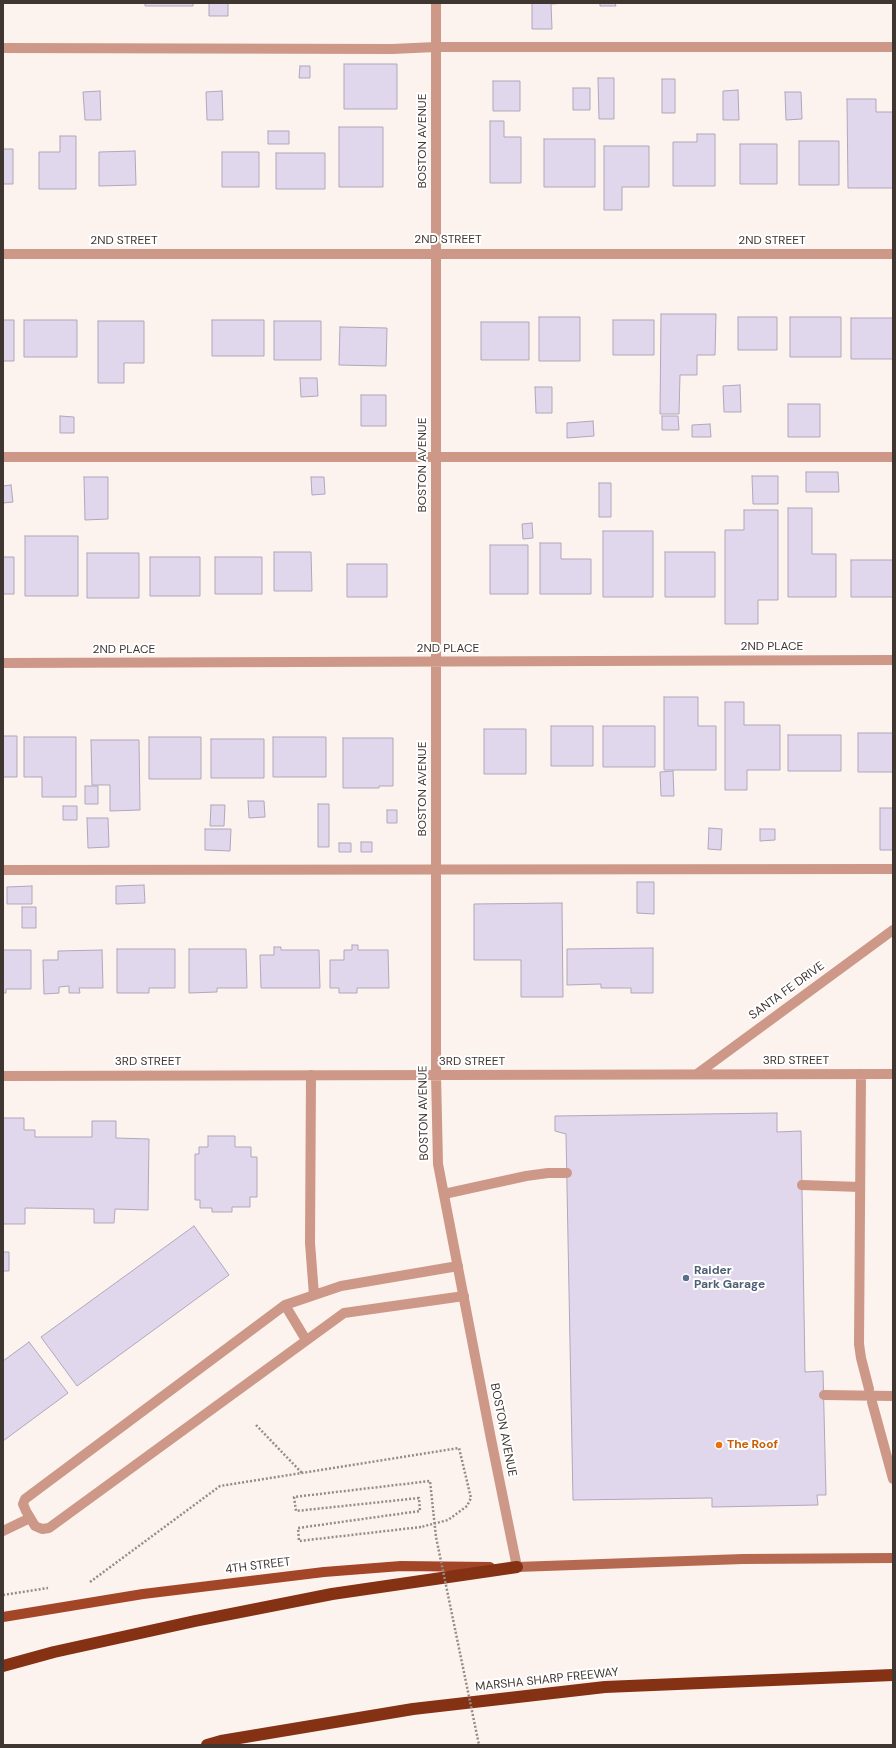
<!DOCTYPE html>
<html>
<head>
<meta charset="utf-8">
<style>
	body { margin:0 }
	#map { position:relative; width:896px; height:1748px; overflow:hidden; background:#fcf2ee; font-family:"DM Sans",sans-serif }
	canvas { display:block }
	.frame { position:absolute; inset:0; border:4px solid #3f3531; pointer-events:none }
</style>
</head>
<body>
<div id="map">
<canvas width="896" height="1748"></canvas>
<div class="frame"></div>
</div>
<script>
const ctx = document.querySelector('canvas').getContext('2d');
ctx.lineJoin = 'round';
function paint(path, color) { ctx.fillStyle = color; ctx.fill(path, 'evenodd'); }
const shape = rows => new Path2D(rows.map(r => 'M' + r).join(''));
function stroke(path, color, width, dash) { ctx.strokeStyle = color; ctx.lineWidth = width; ctx.lineCap = dash ? 'butt' : 'round'; ctx.setLineDash(dash || []); ctx.stroke(path); }
function label(font, color, halo, rows, align = 'center') {
  ctx.font = font + ' "DM Sans",sans-serif'; ctx.lineWidth = 4; ctx.setLineDash([]); ctx.textBaseline = 'middle'; ctx.strokeStyle = halo; ctx.fillStyle = color; for (const [text, x, y, turn = 0] of rows) {
    ctx.save(); ctx.translate(x, y); ctx.rotate((+turn || 0) * Math.PI / 180); ctx.textAlign = isNaN(turn) ? turn : align; if (halo) ctx.strokeText(text, 0, 0); ctx.fillText(text, 0, 0); ctx.restore();
  }
}
const building = shape([
	[145,3,193,3,193,6,145,6,145,3],
	[209,3,228,3,228,16,209,16,209,3],
	[532,3,567,3,551,4,552,29,532,29,532,3],
	[600,3,615,3,616,6,600,6,600,3],
	[344,64,397,64,397,109,344,109,344,64],
	[300,66,310,66,310,78,299,78,300,66],
	[598,78,614,78,614,119,599,119,598,78],
	[662,79,675,79,675,113,662,113,662,79],
	[493,81,520,81,520,111,493,111,493,81],
	[573,88,590,88,590,110,573,110,573,88],
	[738,90,739,120,723,120,723,91,738,90],
	[100,91,101,120,85,120,83,92,100,91],
	[222,91,223,120,207,120,206,92,222,91],
	[785,92,801,92,802,119,786,120,785,92],
	[847,99,876,99,876,112,893,112,893,188,848,188,847,99],
	[490,121,504,121,504,137,521,137,521,183,490,183,490,121],
	[339,127,383,127,383,187,339,187,339,127],
	[268,131,289,131,289,144,268,144,268,131],
	[697,134,715,134,715,186,673,186,673,142,697,142,697,134],
	[60,136,76,136,76,189,39,189,39,152,60,152,60,136],
	[544,139,595,139,595,187,544,187,544,139],
	[799,141,839,141,839,185,799,185,799,141],
	[740,144,777,144,777,184,740,184,740,144],
	[604,146,649,146,649,187,622,187,622,210,604,210,604,146],
	[3,149,13,149,13,184,3,184,3,149],
	[135,151,136,185,99,186,99,152,135,151],
	[222,152,259,152,259,187,222,187,222,152],
	[276,153,325,153,325,189,276,189,276,153],
	[661,314,716,314,715,355,697,355,697,375,680,375,679,414,660,414,661,314],
	[539,317,580,317,580,361,539,361,539,317],
	[738,317,777,317,777,350,738,350,738,317],
	[790,317,841,317,841,357,790,357,790,317],
	[851,318,893,318,893,359,851,359,851,318],
	[3,320,14,320,14,361,3,361,3,320],
	[24,320,77,320,77,357,24,357,24,320],
	[212,320,264,320,264,356,212,356,212,320],
	[613,320,654,320,654,355,613,355,613,320],
	[98,321,144,321,144,363,124,363,124,383,98,383,98,321],
	[274,321,321,321,321,360,274,360,274,321],
	[481,322,529,322,529,360,481,360,481,322],
	[340,327,387,328,386,366,339,365,340,327],
	[300,378,317,378,318,396,301,397,300,378],
	[740,385,741,412,724,412,723,386,740,385],
	[535,387,552,387,552,413,536,413,535,387],
	[361,395,386,395,386,426,361,426,361,395],
	[788,404,820,404,820,437,788,437,788,404],
	[60,416,74,417,74,433,60,433,60,416],
	[662,416,678,416,679,430,662,430,662,416],
	[593,421,594,436,567,438,567,423,593,421],
	[710,424,711,437,692,437,692,425,710,424],
	[806,472,838,472,839,492,806,492,806,472],
	[752,476,778,476,778,504,753,504,752,476],
	[84,477,108,477,108,519,85,520,84,477],
	[311,477,324,477,325,494,312,495,311,477],
	[599,483,611,483,611,517,599,517,599,483],
	[11,485,13,502,3,503,3,486,11,485],
	[788,508,812,508,812,554,836,554,836,597,788,597,788,508],
	[744,510,778,510,778,600,758,600,758,624,725,624,725,530,744,530,744,510],
	[532,523,533,538,523,539,522,524,532,523],
	[603,531,653,531,653,597,603,597,603,531],
	[25,536,78,536,78,596,25,596,25,536],
	[540,543,561,543,561,559,591,559,591,594,540,594,540,543],
	[490,545,528,545,528,594,490,594,490,545],
	[274,552,311,552,312,591,274,591,274,552],
	[665,552,715,552,715,597,665,597,665,552],
	[87,553,139,553,139,598,87,598,87,553],
	[3,557,14,557,14,594,3,594,3,557],
	[150,557,200,557,200,596,150,596,150,557],
	[215,557,262,557,262,594,215,594,215,557],
	[851,560,893,560,893,597,851,597,851,560],
	[347,564,387,564,387,597,347,597,347,564],
	[664,697,698,697,698,726,716,726,716,770,664,770,664,697],
	[725,702,744,702,744,725,780,725,780,770,747,770,747,790,725,790,725,702],
	[551,726,593,726,593,766,551,766,551,726],
	[603,726,655,726,655,767,603,767,603,726],
	[484,729,526,729,526,774,484,774,484,729],
	[858,733,893,733,893,772,858,772,858,733],
	[788,735,841,735,841,771,788,771,788,735],
	[3,736,17,736,17,777,3,777,3,736],
	[24,737,76,737,76,797,42,797,42,777,24,777,24,737],
	[149,737,201,737,201,779,149,779,149,737],
	[273,737,326,737,326,777,273,777,273,737],
	[343,738,393,738,393,786,379,786,379,788,343,788,343,738],
	[211,739,264,739,264,778,211,778,211,739],
	[91,740,139,740,140,810,110,811,110,785,92,785,91,740],
	[673,771,674,796,661,796,660,772,673,771],
	[85,786,98,786,98,804,85,804,85,786],
	[248,801,264,801,265,817,249,818,248,801],
	[318,804,329,804,329,847,318,847,318,804],
	[211,805,225,805,224,826,210,826,211,805],
	[63,806,77,806,77,820,63,820,63,806],
	[880,808,893,808,893,850,880,850,880,808],
	[387,810,397,810,397,823,387,823,387,810],
	[87,818,108,818,109,847,88,848,87,818],
	[709,828,722,829,721,850,708,849,709,828],
	[205,829,231,829,230,851,205,850,205,829],
	[760,829,775,829,775,840,760,841,760,829],
	[361,842,372,842,372,852,361,852,361,842],
	[339,843,351,843,351,852,339,852,339,843],
	[637,882,654,882,654,914,637,913,637,882],
	[144,885,145,903,116,904,116,886,144,885],
	[32,886,32,904,7,904,7,887,32,886],
	[562,903,563,997,521,997,521,960,474,960,474,904,562,903],
	[22,907,36,907,36,928,22,928,22,907],
	[352,945,358,945,358,950,388,950,389,988,357,988,357,993,339,993,339,988,330,988,330,960,344,960,344,950,352,950,352,945],
	[274,947,281,947,281,950,319,950,320,988,261,988,260,955,274,955,274,947],
	[653,948,653,993,631,993,631,988,601,988,601,984,567,985,567,949,653,948],
	[117,949,175,949,175,988,149,988,149,993,117,993,117,949],
	[189,949,246,949,247,988,217,988,217,992,189,993,189,949],
	[3,950,31,950,31,989,6,989,6,993,3,993,3,950],
	[102,950,103,988,79,988,80,993,69,993,69,986,59,987,59,993,44,994,43,960,58,960,58,951,102,950],
	[777,1113,777,1132,801,1131,805,1372,823,1371,826,1495,817,1495,818,1505,712,1507,712,1498,573,1500,566,1134,555,1131,555,1116,777,1113],
	[3,1118,24,1118,24,1130,35,1130,35,1137,92,1137,92,1121,116,1121,116,1138,149,1139,148,1210,115,1209,114,1223,94,1223,94,1209,25,1208,25,1224,3,1224,3,1118],
	[208,1136,235,1136,235,1147,251,1147,251,1157,257,1157,257,1197,250,1197,250,1207,232,1207,232,1212,212,1212,212,1208,200,1208,200,1200,195,1200,195,1154,199,1154,199,1147,208,1147,208,1136],
	[194,1226,229,1275,77,1386,41,1337,194,1226],
	[3,1252,9,1252,9,1271,3,1271,3,1252],
	[29,1342,68,1393,3,1441,3,1361,29,1342]
]);
const path = shape([
	[256,1425,302,1473],
	[90,1582,220,1486,459,1448,471,1498,467,1506,448,1520,421,1527],
	[3,1595,48,1588]
]);
const service = shape([
	[3,48,392,49,436,47,893,47],
	[3,457,893,457],
	[3,870,893,869],
	[311,1075,310,1243,314,1295],
	[802,1185,860,1187],
	[444,1194,526,1176,548,1173,567,1173],
	[458,1266,341,1286,285,1305,25,1499,23,1504,26,1511,35,1526,42,1529,49,1528,344,1313,464,1296],
	[285,1305,306,1340],
	[3,1531,30,1518]
]);
const minor = shape([
	[436,3,436,1075,438,1164,491,1439,517,1567],
	[3,254,893,254],
	[3,663,893,660],
	[697,1074,893,930],
	[861,1074,859,1344,861,1358,869,1389],
	[3,1076,893,1074],
	[872,1402,893,1479]
]);
const secondary = shape([
	[517,1567,743,1559,893,1558]
]);
const primary = shape([
	[3,1617,143,1594,324,1572,401,1566,490,1567]
]);
const motorway = shape([
	[3,1666,54,1652,195,1621,332,1594,517,1567],
	[207,1745,221,1741,413,1709,605,1687,893,1675]
]);
const pathBridge = shape([
	[421,1527,299,1541,298,1528,420,1511,419,1498,296,1511,294,1497,430,1481,436,1537,479,1745]
]);
const pedestrianBridge = shape([
	[824,1395,893,1396]
]);
const markers = [
	[686,1278,4,"#5c6f8a"],
	[719,1445,4,"#e8710a"]
];
const streetNames = [
	["BOSTON AVENUE",423,141,-90],
	["2ND STREET",448,240],
	["2ND STREET",124,241],
	["2ND STREET",772,241],
	["BOSTON AVENUE",423,465,-90],
	["2ND PLACE",772,647],
	["2ND PLACE",448,649],
	["2ND PLACE",124,650],
	["BOSTON AVENUE",423,789,-90],
	["SANTA FE DRIVE",787,991,-36],
	["3RD STREET",796,1061],
	["3RD STREET",148,1062],
	["3RD STREET",472,1062],
	["BOSTON AVENUE",424,1113,-91],
	["BOSTON AVENUE",503,1430,79],
	["4TH STREET",258,1566,-7],
	["MARSHA SHARP FREEWAY",547,1680,-6]
];
const serviceNames = [
	["Raider",694,1271],
	["Park Garage",694,1285]
];
const foodNames = [
	["The Roof",727,1445]
];
paint(building, '#e0d7ec');
stroke(building, '#afa7bb', 1);
stroke(path, '#958b87', 2.5, [2, 2]);
stroke(service, '#cd9887', 10);
stroke(minor, '#cd9887', 10);
stroke(secondary, '#b66951', 10);
stroke(primary, '#a34628', 10);
stroke(motorway, '#853113', 12);
stroke(pathBridge, '#958b87', 2.5, [2, 2]);
stroke(pedestrianBridge, '#cd9887', 10);
for (const [x, y, r, color] of markers) { const dot = new Path2D(); dot.arc(x, y, r, 0, 2 * Math.PI); ctx.fillStyle = color; ctx.fill(dot); stroke(dot, '#fff', 1.5); }
label('12px', '#3f3531', '#fff', streetNames);
label('bold 12px', '#4e5e75', '#fff', serviceNames, 'left');
label('bold 12px', '#c56008', '#fff', foodNames, 'left');
</script>
</body>
</html>
